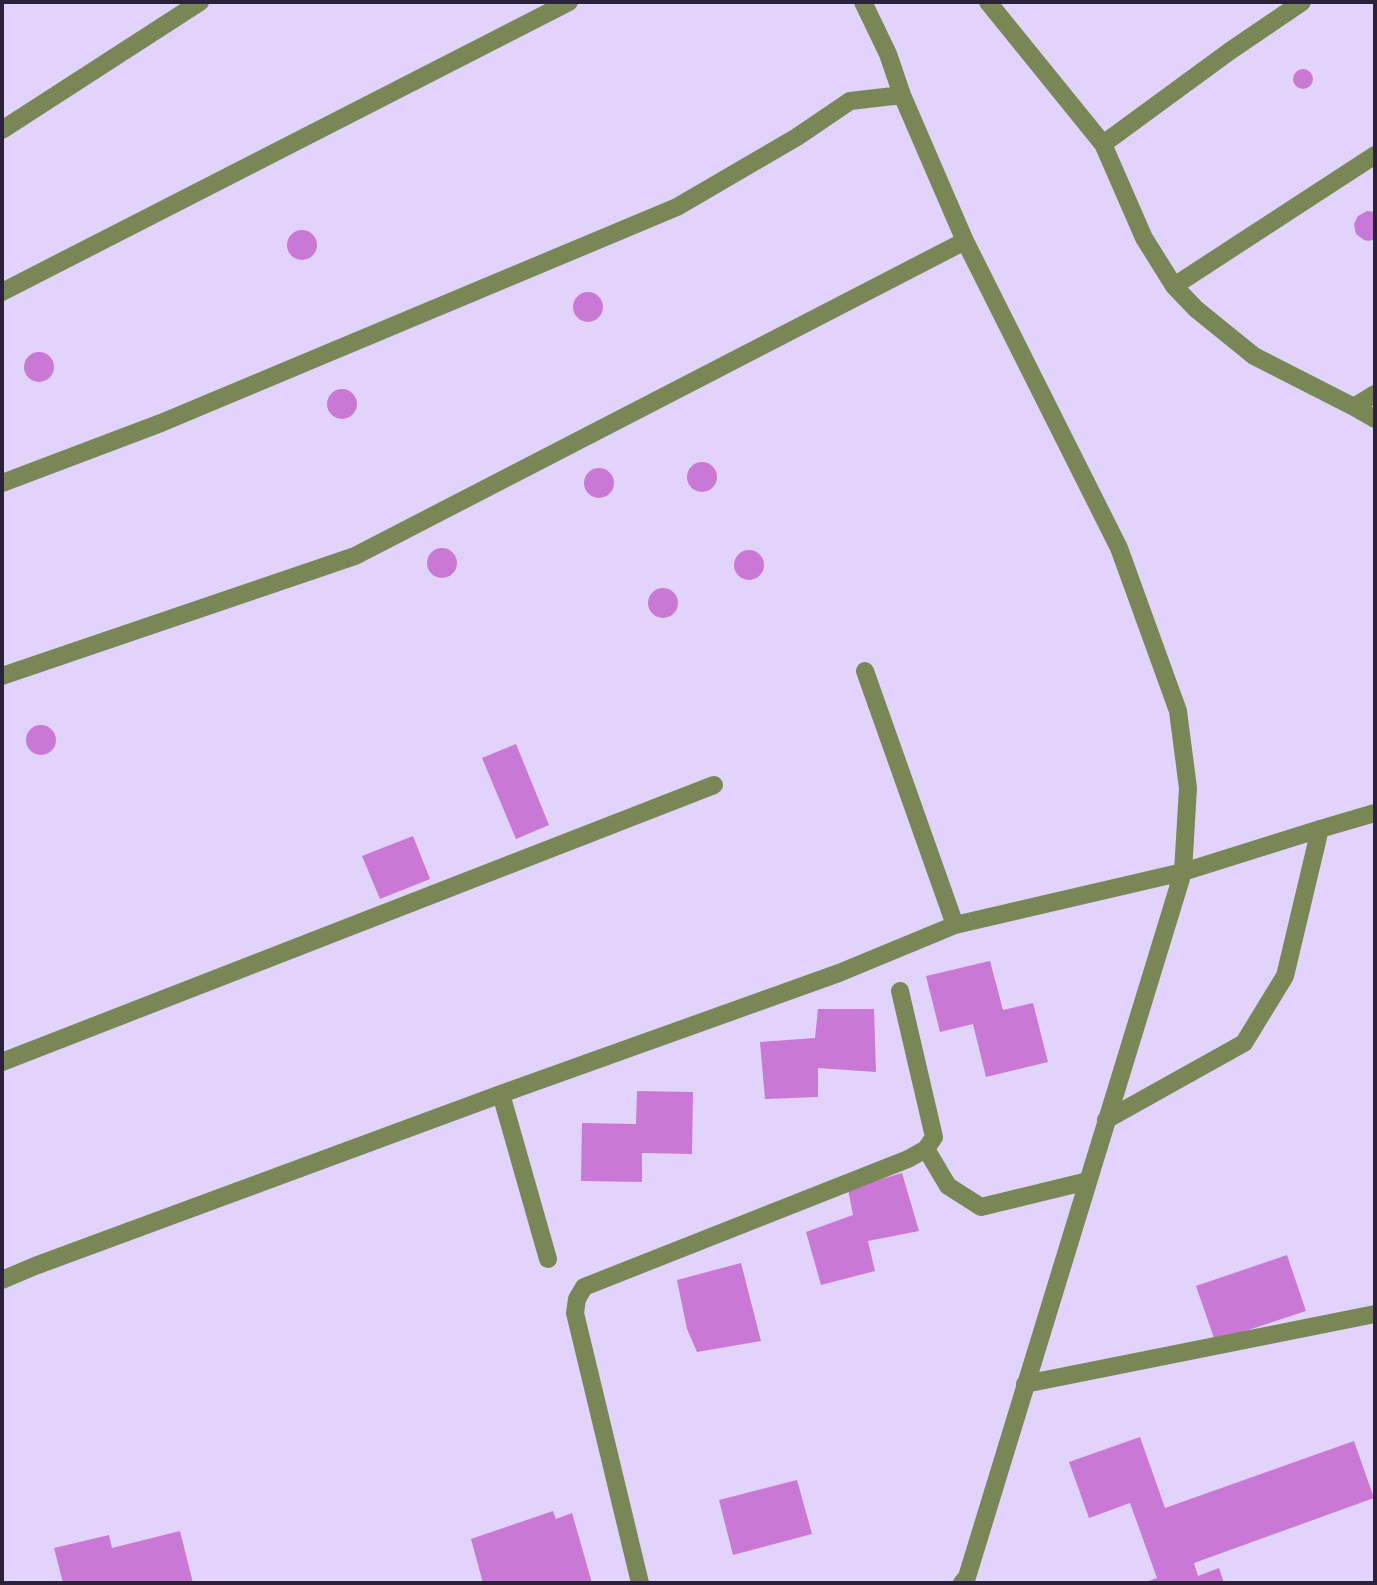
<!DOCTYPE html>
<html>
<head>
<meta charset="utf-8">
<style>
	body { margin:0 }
	#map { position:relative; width:1377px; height:1585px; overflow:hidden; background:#e2d3fd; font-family:"IBM Plex Serif",serif }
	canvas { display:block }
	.frame { position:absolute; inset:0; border:4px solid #2c213b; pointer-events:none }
</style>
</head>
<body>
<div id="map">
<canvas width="1377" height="1585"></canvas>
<div class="frame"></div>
</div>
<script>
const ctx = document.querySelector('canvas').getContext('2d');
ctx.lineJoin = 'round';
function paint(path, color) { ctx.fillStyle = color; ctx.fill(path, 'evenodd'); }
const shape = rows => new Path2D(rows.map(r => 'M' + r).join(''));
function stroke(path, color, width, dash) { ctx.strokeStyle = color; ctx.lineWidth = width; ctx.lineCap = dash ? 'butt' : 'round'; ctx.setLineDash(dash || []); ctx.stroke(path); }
const building = shape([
	'1293 79a10 10 0 1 1 20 0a10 10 0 1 1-20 0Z',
	[1367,211,1375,212,1375,239,1369,241,1364,240,1356,234,1354,224,1358,216],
	'287 245a15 15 0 1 1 30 0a15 15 0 1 1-30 0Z',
	'573 307a15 15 0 1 1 30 0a15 15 0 1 1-30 0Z',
	'24 367a15 15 0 1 1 30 0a15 15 0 1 1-30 0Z',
	'327 404a15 15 0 1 1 30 0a15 15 0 1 1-30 0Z',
	'687 477a15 15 0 1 1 30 0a15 15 0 1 1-30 0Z',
	'584 483a15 15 0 1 1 30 0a15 15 0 1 1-30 0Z',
	'427 563a15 15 0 1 1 30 0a15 15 0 1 1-30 0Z',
	'734 565a15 15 0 1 1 30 0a15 15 0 1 1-30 0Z',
	'648 603a15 15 0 1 1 30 0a15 15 0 1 1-30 0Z',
	'26 740a15 15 0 1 1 30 0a15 15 0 1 1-30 0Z',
	[516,744,549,825,516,839,482,758],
	[413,836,430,879,380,899,362,856],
	[990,961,1003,1010,1033,1003,1048,1062,986,1077,973,1024,940,1032,926,976],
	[818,1009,874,1009,876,1072,818,1068,818,1097,765,1099,760,1042,815,1038],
	[637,1091,693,1092,692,1154,642,1153,642,1182,581,1181,582,1123,636,1124],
	[902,1173,919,1231,868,1241,875,1271,821,1285,806,1232,853,1215,848,1189],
	[1287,1255,1306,1311,1215,1341,1196,1286],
	[741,1263,761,1341,697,1352,687,1329,677,1280],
	[1140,1437,1165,1508,1354,1441,1374,1498,1194,1563,1198,1576,1219,1568,1224,1583,1143,1583,1157,1578,1130,1503,1089,1518,1069,1462],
	[797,1480,812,1534,733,1555,719,1500],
	[553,1511,556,1519,572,1513,592,1583,483,1583,471,1539],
	[180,1531,193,1583,63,1583,54,1548,109,1535,112,1548]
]);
const minor = shape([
	[863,2,888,54,902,95,965,241,1119,548,1178,711,1188,788,1183,872,967,1577,962,1583],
	[988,2,1103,144,1144,238,1174,286,1196,309,1254,356,1354,407,1375,419],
	[2,130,200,2],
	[1103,144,1230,51,1302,2],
	[1174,286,1375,155],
	[2,292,569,2],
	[1354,407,1375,394],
	[2,483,161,423,677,207,797,137,850,101,902,95],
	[865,671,955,925],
	[2,676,355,556,965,241],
	[2,1062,714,785],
	[501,1094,548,1259],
	[1106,1120,1244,1043,1285,976,1320,829],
	[926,1149,948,1186,981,1207,1088,1181],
	[2,1280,35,1266,501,1094,839,973,955,925,1183,872,1320,829,1375,813],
	[1025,1384,1375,1314],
	[640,1583,575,1313,577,1299,584,1287,908,1159,926,1149,934,1137,900,991]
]);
paint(building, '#c978d5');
stroke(minor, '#798757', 18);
</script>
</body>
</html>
